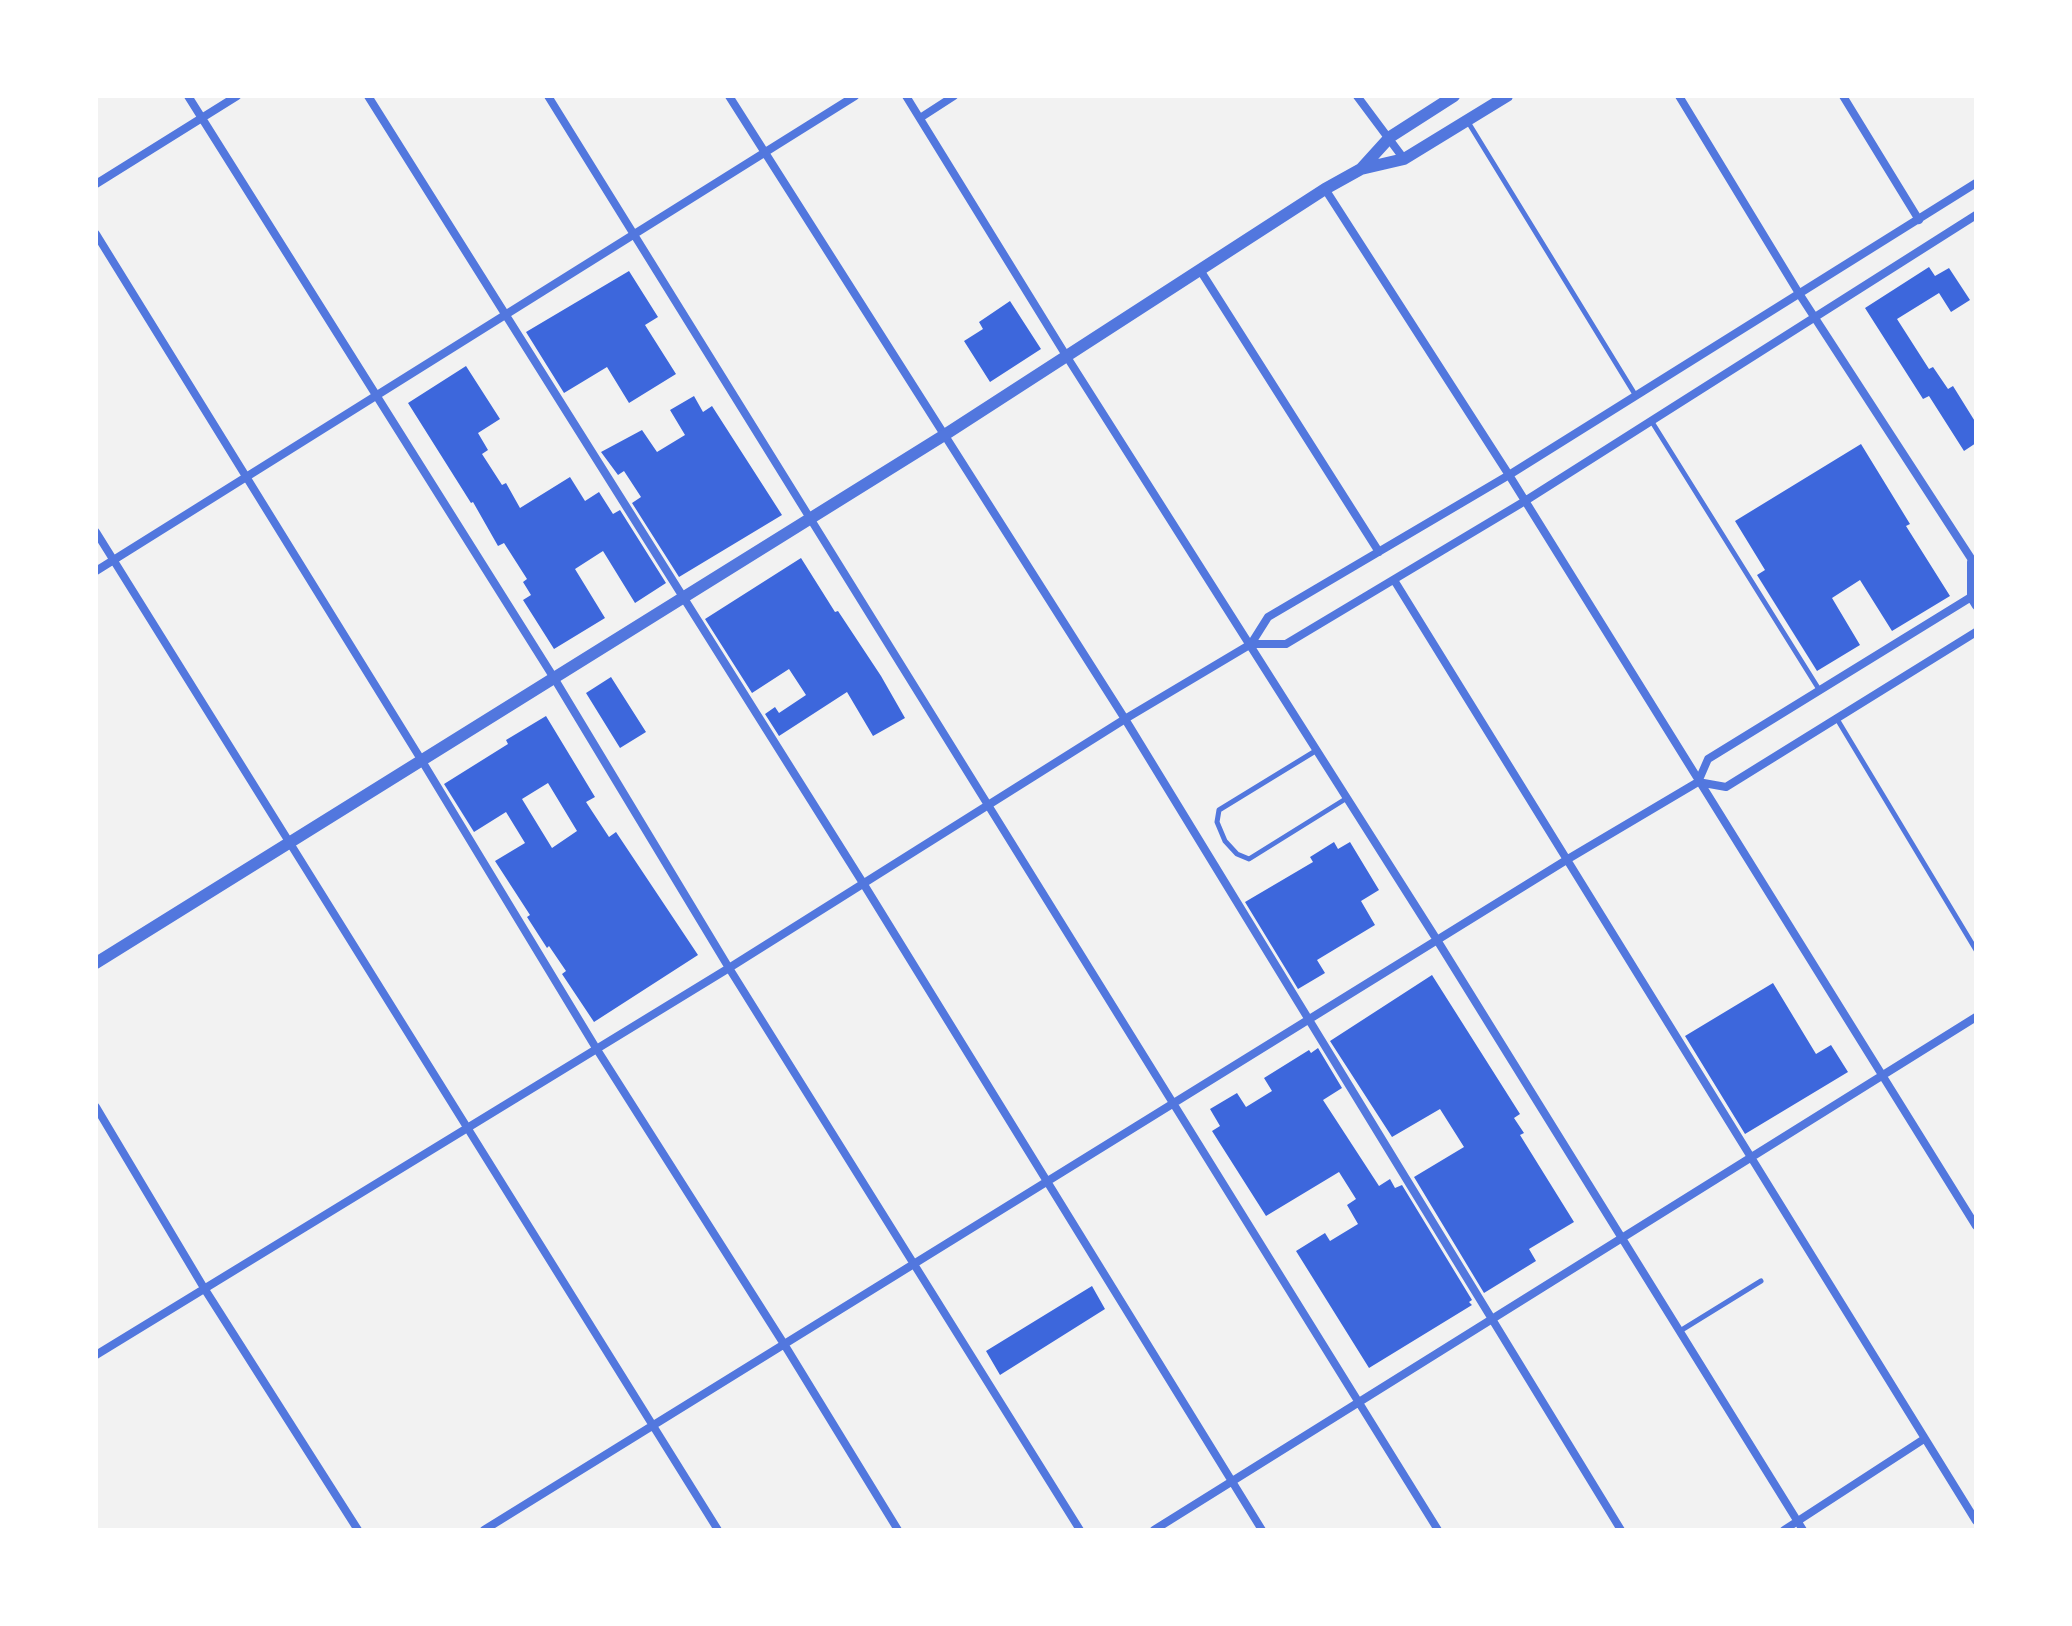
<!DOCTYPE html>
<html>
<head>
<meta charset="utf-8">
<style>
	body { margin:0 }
	#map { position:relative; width:2072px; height:1626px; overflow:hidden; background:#f2f2f2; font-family:Barlow,sans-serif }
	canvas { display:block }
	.frame { position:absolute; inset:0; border:98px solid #fff; pointer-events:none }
</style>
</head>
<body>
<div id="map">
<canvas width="2072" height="1626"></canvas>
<div class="frame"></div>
</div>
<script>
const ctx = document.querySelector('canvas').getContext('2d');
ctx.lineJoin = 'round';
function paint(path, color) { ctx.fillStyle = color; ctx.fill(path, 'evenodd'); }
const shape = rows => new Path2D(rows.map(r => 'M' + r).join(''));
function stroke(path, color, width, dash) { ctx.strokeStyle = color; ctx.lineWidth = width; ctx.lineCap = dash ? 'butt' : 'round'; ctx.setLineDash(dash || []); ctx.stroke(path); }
const building = shape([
	[1929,267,1935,276,1949,268,1970,300,1951,312,1939,293,1897,319,1929,369,1933,367,1948,389,1953,386,1976,423,1976,443,1964,451,1929,396,1923,399,1865,308],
	[629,271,658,317,645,325,676,374,629,403,607,367,564,393,526,332],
	[1010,301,1041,349,990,382,964,341,983,329,979,322],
	[466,366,500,419,478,433,488,450,482,454,502,485,506,483,520,508,570,477,585,501,599,492,613,514,620,510,666,583,635,603,603,551,575,569,605,618,554,649,523,600,531,595,523,582,527,579,504,543,498,546,473,502,471,503,408,403],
	[694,396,703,412,712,406,782,515,679,577,632,503,641,497,624,471,618,475,601,452,642,430,657,452,685,435,670,410],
	[1861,444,1910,524,1906,526,1950,596,1892,631,1860,580,1832,598,1860,645,1817,671,1757,575,1765,570,1735,521],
	[801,558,835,612,838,611,881,676,905,718,873,736,847,692,779,736,765,714,775,707,779,713,806,695,789,669,752,693,705,619],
	[611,677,646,732,620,748,586,693],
	[546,716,595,797,586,802,609,837,616,832,698,955,594,1022,562,974,566,971,549,946,547,948,527,917,530,915,495,861,525,843,506,812,474,832,444,784,508,744,506,740],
	[548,783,577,831,552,848,522,799],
	[1334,842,1338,849,1350,842,1379,890,1361,901,1375,925,1317,960,1325,973,1298,989,1245,902,1313,862,1310,857],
	[1432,975,1520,1114,1514,1118,1524,1133,1520,1135,1574,1222,1529,1249,1536,1261,1484,1293,1414,1177,1464,1147,1440,1109,1392,1137,1330,1041],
	[1773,983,1816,1054,1831,1045,1848,1072,1745,1134,1685,1036],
	[1318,1048,1342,1088,1323,1100,1379,1186,1390,1179,1395,1188,1402,1185,1472,1300,1469,1302,1472,1305,1369,1368,1296,1251,1325,1233,1330,1241,1358,1224,1347,1205,1356,1199,1339,1172,1266,1216,1212,1131,1220,1126,1210,1109,1237,1093,1246,1107,1272,1091,1264,1078,1309,1050,1311,1053],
	[1092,1286,1105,1309,1000,1375,986,1351]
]);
const service = shape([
	[1468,122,1636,396],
	[1652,422,1820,691],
	[1837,719,1976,950],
	[1317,750,1219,810,1217,822,1225,841,1237,854,1249,859,1347,798],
	[1680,1331,1761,1281]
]);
const minor = shape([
	[188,96,554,678,729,968,1080,1530],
	[368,96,863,883,1262,1530],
	[548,96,1438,1530],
	[729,96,1125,719,1621,1530],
	[906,96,1067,357,1437,940,1803,1530],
	[1357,96,1404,159],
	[1679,96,1800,295,1976,566],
	[1843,96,1919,220],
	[920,118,954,96],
	[96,184,237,96],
	[1325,189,1509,475,1976,1226],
	[96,234,422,761,596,1048,784,1344,898,1530],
	[1200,270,1379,552],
	[96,532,718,1530],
	[1971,562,1971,598,1976,606],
	[96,571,855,96],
	[1394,580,1976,1521],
	[1251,644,1286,644,1525,501,1976,215],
	[1698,782,1726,787,1976,632],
	[96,1107,204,1288,358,1530],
	[96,1355,729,968,1125,719,1251,644,1268,617,1509,475,1976,183],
	[484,1530,1568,859,1698,782,1708,759,1976,594],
	[1154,1530,1976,1017],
	[1784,1530,1924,1439]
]);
const tertiary = shape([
	[1361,169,1390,137,1454,96],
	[96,963,946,434,1325,189,1361,169,1404,159,1507,96]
]);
paint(building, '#3d67dc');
stroke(service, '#5277de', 5);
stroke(minor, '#5277de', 8);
stroke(tertiary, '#5277de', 12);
</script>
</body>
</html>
